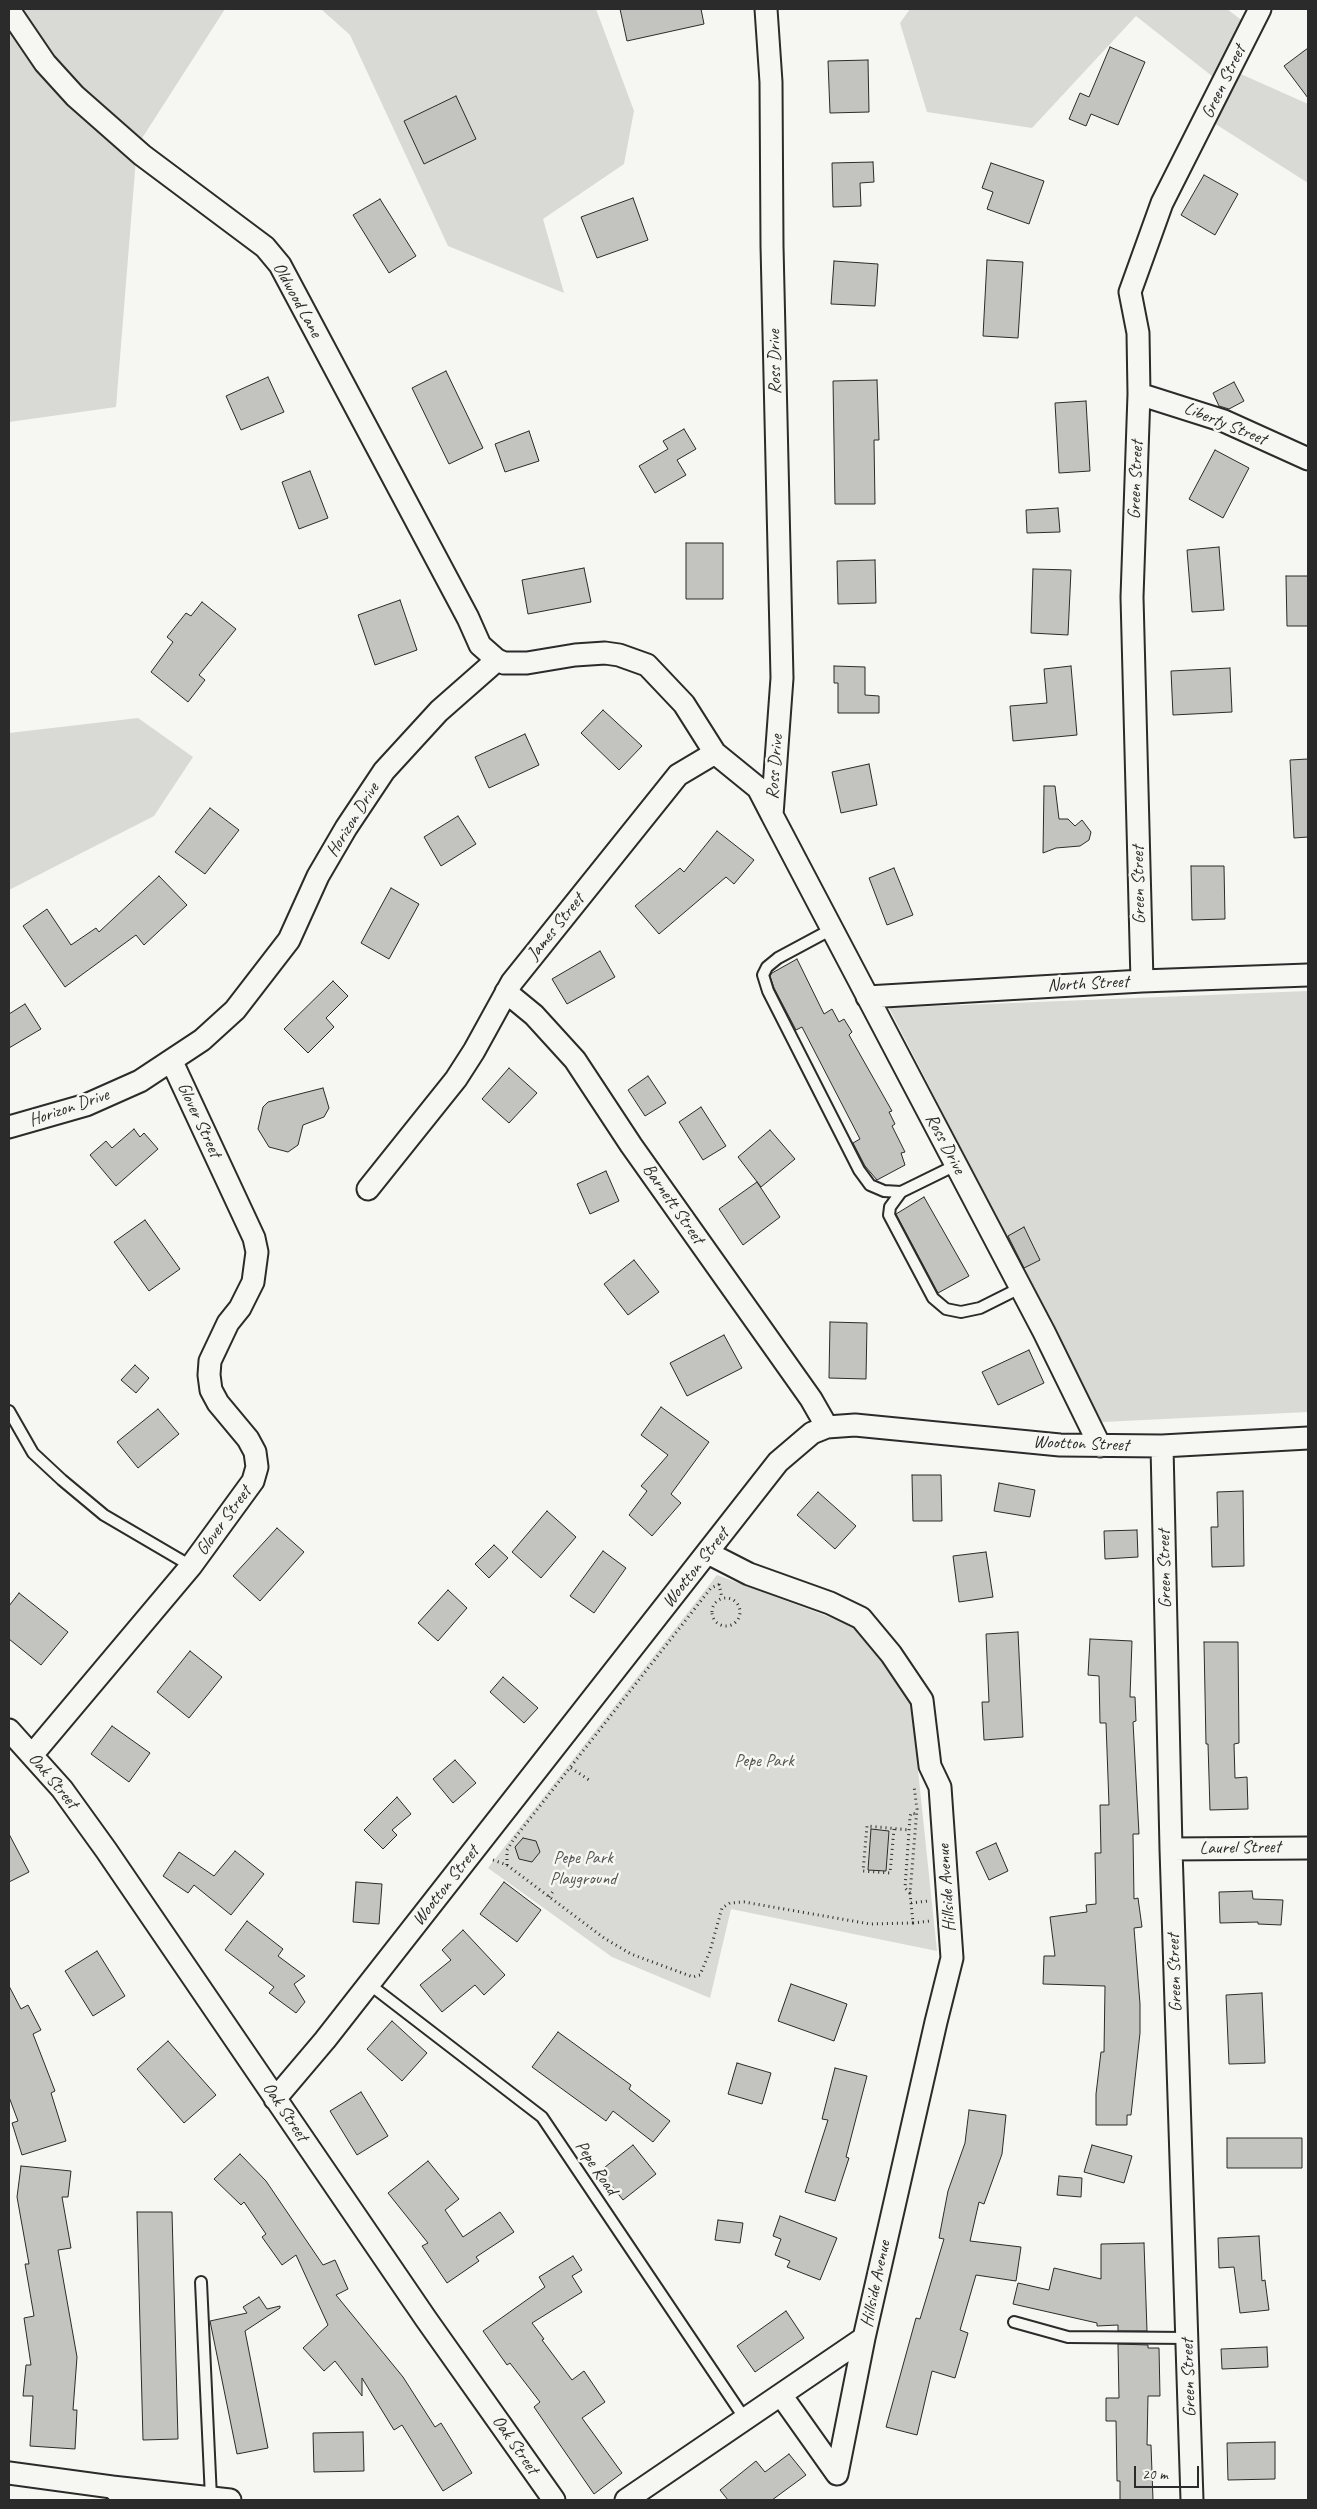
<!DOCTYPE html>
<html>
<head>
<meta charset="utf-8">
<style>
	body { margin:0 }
	#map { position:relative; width:1317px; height:2509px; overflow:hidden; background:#f6f6f2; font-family:Caveat,sans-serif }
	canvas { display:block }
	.frame { position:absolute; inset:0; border:10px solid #2b2b2b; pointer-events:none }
	.scale { position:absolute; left:1134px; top:2466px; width:65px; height:22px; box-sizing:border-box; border:2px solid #2b2b2b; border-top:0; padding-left:6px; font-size:15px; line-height:18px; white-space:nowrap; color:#2b2b2b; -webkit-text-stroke:4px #f6f6f2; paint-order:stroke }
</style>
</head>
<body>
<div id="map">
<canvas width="1317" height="2509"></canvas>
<div class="frame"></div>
<div class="scale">20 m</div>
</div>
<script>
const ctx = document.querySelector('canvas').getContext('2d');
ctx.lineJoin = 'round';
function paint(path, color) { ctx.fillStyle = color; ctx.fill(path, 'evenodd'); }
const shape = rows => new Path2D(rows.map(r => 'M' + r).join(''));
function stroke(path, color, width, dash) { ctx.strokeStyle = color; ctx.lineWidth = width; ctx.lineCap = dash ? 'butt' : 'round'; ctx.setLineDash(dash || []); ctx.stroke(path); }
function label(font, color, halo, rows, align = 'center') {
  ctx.font = font + ' Caveat,sans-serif'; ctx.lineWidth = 5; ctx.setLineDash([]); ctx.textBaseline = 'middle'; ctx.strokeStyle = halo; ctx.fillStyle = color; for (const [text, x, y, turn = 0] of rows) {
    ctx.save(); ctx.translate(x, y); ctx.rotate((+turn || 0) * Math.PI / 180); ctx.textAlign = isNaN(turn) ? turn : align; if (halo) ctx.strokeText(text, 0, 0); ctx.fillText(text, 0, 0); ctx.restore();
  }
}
const green = shape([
	[9,9,225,9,137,146,116,407,9,422],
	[321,9,596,9,634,111,624,164,543,219,564,293,448,246,350,35],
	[910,9,1227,9,1257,32,1234,71,1308,104,1308,183,1203,116,1222,84,1136,16,1032,128,927,112,900,23],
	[138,718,193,757,154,816,9,890,9,733],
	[1308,991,1308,1412,1102,1422,889,1008],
	[717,1575,861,1629,911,1704,937,1951,731,1909,710,1998,612,1957,488,1868]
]);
const building = shape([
	[620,9,701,9,704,24,627,41,620,9],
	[1110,47,1145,62,1118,125,1091,114,1086,126,1069,119,1080,93,1089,97,1110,47],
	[1308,48,1308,98,1284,66,1308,48],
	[868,60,869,112,830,113,828,61,868,60],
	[456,96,476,139,424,164,404,121,456,96],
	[873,162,874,182,860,183,861,206,833,207,832,163,873,162],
	[991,163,1044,181,1029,224,987,209,993,192,982,188,991,163],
	[1204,175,1238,194,1215,235,1181,215,1204,175],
	[633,198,648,240,597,258,581,217,633,198],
	[380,199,416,256,389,273,353,215,380,199],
	[987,260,1023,262,1018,338,983,336,987,260],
	[834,261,878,264,875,306,831,304,834,261],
	[446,371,483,448,449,464,412,388,446,371],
	[268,377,284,412,241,430,226,396,268,377],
	[877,380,879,440,874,440,875,504,835,504,833,381,877,380],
	[1234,382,1244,401,1229,409,1219,406,1213,393,1234,382],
	[1086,401,1090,471,1059,473,1055,403,1086,401],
	[684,429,696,449,677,460,686,475,655,493,639,466,668,449,663,441,684,429],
	[529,431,539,461,505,472,495,444,529,431],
	[1215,450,1249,468,1223,518,1189,499,1215,450],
	[310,471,328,518,299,529,282,482,310,471],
	[1058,508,1060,532,1027,533,1026,510,1058,508],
	[686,543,723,543,723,599,686,599,686,543],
	[1219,547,1224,610,1192,612,1187,550,1219,547],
	[875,560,876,603,838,604,837,561,875,560],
	[584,568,591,602,528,614,522,580,584,568],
	[1033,569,1071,570,1068,635,1031,633,1033,569],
	[1286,576,1308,576,1308,626,1287,626,1286,576],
	[400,600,417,650,375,665,358,615,400,600],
	[202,602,236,629,199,675,205,680,188,702,151,672,173,642,167,637,186,613,191,616,202,602],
	[834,666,865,667,865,695,879,696,879,713,838,713,838,683,834,683,834,666],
	[1071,666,1077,735,1013,741,1010,706,1047,703,1044,669,1071,666],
	[1230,668,1232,712,1173,715,1171,671,1230,668],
	[603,710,642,746,619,770,581,733,603,710],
	[525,734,539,765,489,788,475,757,525,734],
	[1308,759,1308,837,1294,838,1290,760,1308,759],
	[869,764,877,805,841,813,832,772,869,764],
	[1044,786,1055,786,1059,819,1068,819,1075,826,1082,820,1091,832,1089,840,1080,846,1056,848,1043,853,1044,786],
	[210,808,239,830,205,874,175,852,210,808],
	[458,816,476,844,441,866,424,837,458,816],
	[717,831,754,860,734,884,726,877,659,934,635,906,680,868,684,872,717,831],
	[1191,866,1224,866,1225,919,1192,920,1191,866],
	[894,868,913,915,887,925,869,878,894,868],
	[159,876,187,905,144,945,136,935,65,987,23,926,47,909,71,945,96,928,99,932,159,876],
	[391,888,419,904,389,959,361,943,391,888],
	[600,951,615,977,567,1004,552,979,600,951],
	[797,959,824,1014,832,1009,839,1022,844,1019,852,1032,849,1035,892,1111,889,1112,895,1124,892,1126,905,1152,901,1153,905,1165,877,1180,865,1166,853,1143,860,1139,802,1027,796,1030,774,988,770,976,772,973,797,959],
	[333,981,348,996,326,1018,334,1027,308,1053,284,1029,333,981],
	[25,1004,41,1029,9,1048,9,1014,25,1004],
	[509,1068,537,1093,509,1123,482,1099,509,1068],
	[648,1076,666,1103,645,1116,628,1090,648,1076],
	[323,1088,329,1108,324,1117,303,1125,298,1145,288,1152,269,1147,258,1129,263,1107,268,1102,323,1088],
	[701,1107,726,1146,703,1160,679,1122,701,1107],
	[134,1129,140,1137,144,1133,158,1149,116,1186,90,1155,106,1141,112,1148,134,1129],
	[770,1130,795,1159,761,1187,738,1157,770,1130],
	[606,1171,619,1201,590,1214,577,1184,606,1171],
	[757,1182,780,1217,743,1245,719,1209,757,1182],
	[924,1197,969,1276,938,1293,896,1214,924,1197],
	[145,1220,180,1269,149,1291,114,1242,145,1220],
	[1024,1227,1040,1260,1024,1268,1008,1236,1024,1227],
	[634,1260,659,1292,628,1315,604,1284,634,1260],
	[830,1322,867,1323,866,1379,829,1378,830,1322],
	[724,1335,742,1368,687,1396,670,1363,724,1335],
	[1029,1350,1044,1383,998,1405,982,1372,1029,1350],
	[135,1365,149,1378,136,1393,121,1380,135,1365],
	[661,1407,709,1442,671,1494,681,1503,652,1536,629,1515,647,1491,641,1486,668,1455,641,1435,661,1407],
	[158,1409,179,1434,138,1468,117,1442,158,1409],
	[912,1475,941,1475,942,1521,913,1521,912,1475],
	[999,1483,1035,1490,1030,1517,994,1511,999,1483],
	[1243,1491,1244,1566,1212,1567,1211,1527,1218,1527,1217,1492,1243,1491],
	[818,1492,856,1526,835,1549,797,1515,818,1492],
	[547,1511,576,1537,541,1578,512,1552,547,1511],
	[277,1528,304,1552,260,1601,233,1576,277,1528],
	[1137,1530,1138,1557,1105,1559,1104,1531,1137,1530],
	[494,1545,508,1558,489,1578,475,1564,494,1545],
	[603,1551,626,1568,594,1613,570,1596,603,1551],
	[986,1552,993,1597,959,1602,953,1556,986,1552],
	[448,1590,467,1608,438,1641,418,1623,448,1590],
	[19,1593,68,1632,41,1665,9,1639,9,1606,19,1593],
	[1018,1632,1023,1737,984,1740,982,1702,989,1702,986,1634,1018,1632],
	[1090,1639,1132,1641,1130,1697,1135,1697,1136,1721,1133,1722,1139,1834,1133,1834,1134,1899,1138,1898,1142,1927,1134,1928,1140,2004,1140,2033,1131,2115,1127,2115,1127,2125,1096,2125,1096,2094,1101,2052,1104,2052,1105,1986,1043,1984,1044,1956,1055,1956,1050,1917,1087,1912,1086,1905,1096,1904,1095,1853,1101,1853,1100,1805,1109,1805,1106,1723,1100,1723,1099,1676,1088,1675,1090,1639],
	[1204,1642,1238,1642,1239,1743,1234,1744,1235,1778,1247,1777,1248,1809,1210,1810,1208,1744,1206,1744,1204,1642],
	[190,1651,222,1677,189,1718,157,1692,190,1651],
	[503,1677,538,1708,524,1723,490,1692,503,1677],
	[112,1726,150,1753,129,1782,91,1754,112,1726],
	[455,1760,476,1783,453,1803,433,1779,455,1760],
	[397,1797,411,1814,392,1830,397,1835,383,1849,364,1830,397,1797],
	[871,1829,889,1831,886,1871,868,1870,871,1829],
	[9,1834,29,1872,9,1882,9,1834],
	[523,1838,536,1841,540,1852,532,1862,519,1859,515,1847,523,1838],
	[996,1843,1008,1871,989,1880,976,1852,996,1843],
	[235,1851,264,1874,231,1915,194,1885,188,1893,163,1876,179,1852,214,1876,235,1851],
	[356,1882,382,1884,379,1924,353,1922,356,1882],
	[504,1882,541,1910,517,1942,480,1914,504,1882],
	[1252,1891,1253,1899,1283,1900,1281,1925,1258,1924,1258,1922,1220,1923,1219,1892,1252,1891],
	[247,1921,283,1949,278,1956,305,1976,294,1984,305,2002,296,2013,269,1993,274,1987,225,1950,247,1921],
	[463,1930,505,1975,484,1995,475,1985,442,2012,420,1985,451,1960,442,1950,463,1930],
	[97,1951,125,1996,93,2016,65,1971,97,1951],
	[791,1984,847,2004,834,2041,778,2021,791,1984],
	[9,1986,21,2009,28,2005,41,2030,33,2034,55,2091,51,2093,66,2141,22,2155,12,2123,18,2121,9,2097,9,1986],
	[1262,1993,1265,2063,1229,2064,1226,1995,1262,1993],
	[392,2021,427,2053,402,2081,367,2049,392,2021],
	[558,2032,631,2085,629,2089,670,2121,653,2142,613,2111,606,2121,532,2067,558,2032],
	[168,2041,216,2095,184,2123,137,2069,168,2041],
	[737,2063,771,2073,762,2104,728,2094,737,2063],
	[835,2068,867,2076,846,2157,849,2158,835,2201,805,2192,828,2120,822,2119,835,2068],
	[361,2092,388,2136,357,2155,330,2111,361,2092],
	[969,2110,1006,2115,1002,2154,984,2204,979,2202,970,2241,1021,2247,1016,2281,976,2275,960,2330,968,2333,955,2378,932,2371,917,2435,886,2427,916,2318,920,2319,944,2239,939,2238,948,2191,965,2143,969,2110],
	[1227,2138,1302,2138,1302,2168,1227,2168,1227,2138],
	[633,2145,656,2174,623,2200,600,2171,633,2145],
	[1092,2145,1132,2156,1124,2183,1084,2172,1092,2145],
	[240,2154,266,2181,323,2265,335,2260,348,2289,336,2295,403,2377,435,2427,441,2423,472,2473,443,2491,402,2425,394,2430,362,2378,362,2396,335,2361,324,2371,303,2348,328,2325,296,2255,282,2265,262,2237,266,2234,244,2202,241,2205,214,2179,240,2154],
	[428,2161,459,2199,445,2210,463,2237,500,2212,514,2232,476,2257,479,2261,447,2283,422,2246,428,2243,388,2193,428,2161],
	[21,2166,71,2171,68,2197,62,2197,71,2248,58,2250,77,2357,73,2410,77,2410,75,2449,30,2446,33,2396,23,2396,26,2365,31,2365,24,2318,34,2316,25,2264,29,2264,17,2197,21,2166],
	[1059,2176,1082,2178,1081,2197,1057,2195,1059,2176],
	[137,2212,172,2212,178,2439,143,2440,137,2212],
	[780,2216,837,2238,820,2280,787,2267,790,2261,775,2255,781,2239,773,2236,780,2216],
	[718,2220,743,2223,740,2243,715,2240,718,2220],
	[1259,2236,1262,2281,1265,2280,1269,2310,1240,2313,1234,2267,1219,2268,1218,2238,1259,2236],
	[1144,2243,1147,2331,1118,2331,1118,2325,1097,2326,1097,2323,1013,2304,1018,2283,1049,2290,1054,2268,1101,2279,1101,2244,1144,2243],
	[573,2256,582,2270,572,2276,582,2292,532,2323,544,2339,542,2340,572,2380,584,2371,605,2402,582,2418,622,2473,594,2494,534,2407,540,2402,510,2363,507,2365,483,2331,545,2287,539,2277,573,2256],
	[259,2297,267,2309,280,2306,280,2308,245,2331,268,2448,237,2454,210,2321,247,2313,243,2307,259,2297],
	[786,2311,804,2338,755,2372,737,2346,786,2311],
	[1118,2344,1148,2345,1148,2348,1159,2348,1160,2396,1148,2396,1147,2445,1151,2445,1153,2500,1120,2500,1120,2481,1117,2481,1116,2421,1106,2421,1106,2398,1119,2398,1118,2344],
	[1267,2347,1268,2367,1222,2369,1221,2349,1267,2347],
	[363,2432,364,2471,314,2472,313,2433,363,2432],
	[1275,2442,1275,2479,1228,2480,1227,2443,1275,2442],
	[789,2454,806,2475,772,2500,728,2500,720,2490,756,2461,765,2472,789,2454]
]);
const path = shape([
	[719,1584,722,1598],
	'712 1612a14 14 0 1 1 28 0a14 14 0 1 1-28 0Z',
	[571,1768,589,1780],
	[894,1829,890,1873,863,1871,867,1826,910,1830],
	[493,1860,507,1865,604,1938,631,1954,693,1977,700,1975,710,1951,722,1908,730,1903,744,1902,870,1924,913,1923,910,1893,917,1809,914,1786],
	[507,1865,507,1850,514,1839,711,1588,720,1584],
	[910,1893,905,1888,910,1817,911,1813,916,1814],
	[549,1897,554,1890],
	[911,1903,928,1901],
	[913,1923,930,1921]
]);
const service = shape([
	[832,929,778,958,767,967,763,975,768,991,859,1170,870,1185,884,1191,901,1192],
	[956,1165,901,1192,890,1207,889,1215,933,1298,946,1309,961,1312,980,1308,1020,1288],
	[9,1411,33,1453,62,1480,104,1515,191,1566],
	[369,1984,542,2117,745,2419],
	[201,2282,211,2498],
	[1014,2322,1068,2337,1188,2338]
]);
const minor = shape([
	[766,9,771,82,772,246,782,678,772,815,1044,1332,1100,1446],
	[9,10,45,63,75,96,142,155,265,247,280,265,468,618,480,645,497,660],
	[1139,394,1224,421,1308,459],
	[1142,981,1132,597,1139,394,1138,333,1130,292,1162,203,1260,9],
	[506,992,534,1015,575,1060,631,1145,811,1399,827,1427],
	[867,997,1142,981,1308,975],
	[9,1127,86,1105,140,1081,202,1040,235,1010,289,940,318,876,346,828,384,771,439,711,497,660,504,663,527,663,575,655,605,653,619,655,647,665,684,704,715,753,758,788,772,815],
	[368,1189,456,1079,474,1051,512,982,678,775,715,753],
	[1162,1446,1171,1849,1192,2500],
	[9,1730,62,1789,106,1850,426,2319,554,2500],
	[32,1755,191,1566,253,1481,257,1467,255,1452,248,1439,218,1403,211,1390,209,1375,210,1361,228,1323,240,1308,253,1282,257,1252,254,1238,172,1062],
	[1171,1849,1308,1848],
	[275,2099,325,2040,778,1462,812,1433,827,1427,855,1425,1060,1445,1162,1446,1308,1438],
	[781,2395,837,2474,864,2338],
	[9,2473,112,2487,127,2500],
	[112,2487,230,2500],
	[626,2500,864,2338,936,2022,952,1958,940,1787,930,1766,922,1700,891,1654,861,1618,830,1603,749,1574,708,1553]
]);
const streetNames = [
	["Green Street",1224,82,-64],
	["Oldwood Lane",297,300,61],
	["Ross Drive",775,362,-91],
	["Liberty Street",1225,424,22],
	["Green Street",1136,480,-88],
	["Ross Drive",775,767,-86],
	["Horizon Drive",353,820,-58],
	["Green Street",1139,885,-91],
	["James Street",556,927,-51],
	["North Street",1088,984,-3],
	["Horizon Drive",69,1108,-19],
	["Glover Street",199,1120,65],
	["Ross Drive",945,1144,62],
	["Barnett Street",673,1204,55],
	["Wootton Street",1081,1444,2],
	["Glover Street",224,1521,-54],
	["Wootton Street",696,1568,-52],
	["Green Street",1165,1569,-91],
	["Oak Street",53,1781,50],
	["Laurel Street",1240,1848,-1],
	["Wootton Street",446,1886,-52],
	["Hillside Avenue",947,1888,-94],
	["Green Street",1175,1973,-92],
	["Oak Street",285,2112,56],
	["Pepe Road",596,2168,56],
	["Hillside Avenue",876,2284,-78],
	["Green Street",1189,2378,-92],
	["Oak Street",515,2445,55]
];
const parkNames = [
	["Pepe Park",764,1761],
	["Pepe Park",583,1858],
	["Playground",583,1879]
];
paint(green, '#d9d9d5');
paint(building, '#c3c3c0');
stroke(building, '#2b2b2b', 1);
stroke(service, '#2b2b2b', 14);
stroke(minor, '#2b2b2b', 25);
stroke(path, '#2b2b2b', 3, [1, 4]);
stroke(service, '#f6f6f2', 10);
stroke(minor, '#f6f6f2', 21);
label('18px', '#2b2b2b', '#f6f6f2', streetNames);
label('18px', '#565656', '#f6f6f2', parkNames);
</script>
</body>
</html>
